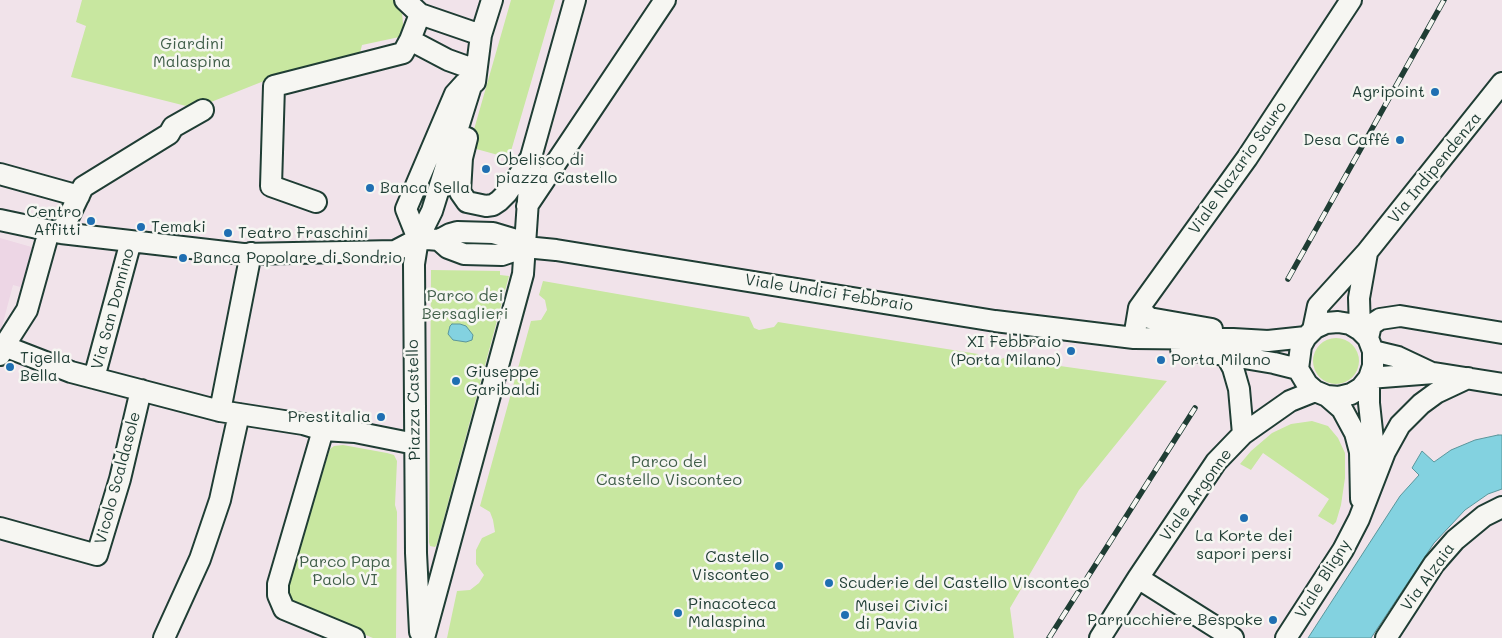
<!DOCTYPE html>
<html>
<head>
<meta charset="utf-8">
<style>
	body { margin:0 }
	canvas { display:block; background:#f1e3ea }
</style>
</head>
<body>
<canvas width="1502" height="638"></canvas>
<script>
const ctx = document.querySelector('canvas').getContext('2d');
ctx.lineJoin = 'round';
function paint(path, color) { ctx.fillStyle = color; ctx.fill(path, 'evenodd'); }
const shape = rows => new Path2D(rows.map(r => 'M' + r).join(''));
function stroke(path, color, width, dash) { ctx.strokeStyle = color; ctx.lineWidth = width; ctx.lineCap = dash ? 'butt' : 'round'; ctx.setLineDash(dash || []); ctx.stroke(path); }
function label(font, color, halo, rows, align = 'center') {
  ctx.font = font + ' Mali,sans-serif'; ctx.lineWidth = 5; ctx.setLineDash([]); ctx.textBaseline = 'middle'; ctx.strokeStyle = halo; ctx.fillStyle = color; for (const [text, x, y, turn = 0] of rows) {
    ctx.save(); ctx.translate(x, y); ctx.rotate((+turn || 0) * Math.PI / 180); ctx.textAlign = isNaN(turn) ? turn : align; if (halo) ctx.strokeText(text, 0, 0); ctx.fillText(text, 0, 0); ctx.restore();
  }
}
const built = shape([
	[0,238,35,248,24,288,13,285,0,334]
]);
const green = shape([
	[82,0,401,0,404,36,362,45,358,61,264,81,206,104,198,109,71,77,86,26,76,22],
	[511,0,555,0,509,158,469,147],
	[431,270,500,271,500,275,509,276,437,544,435,547,430,546,429,542],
	[543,281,749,317,754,328,759,330,774,327,778,322,978,354,983,362,990,365,996,364,1003,358,1167,381,1079,490,1010,608,1014,638,447,638,457,591,470,590,479,583,484,575,476,564,476,550,482,538,495,532,493,520,490,512,480,506,531,321,541,320,547,310,545,300,539,295],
	'1313 361a23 23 0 1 1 46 0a23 23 0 1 1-46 0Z',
	[1312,421,1328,426,1338,438,1345,453,1345,478,1341,505,1336,522,1333,525,1318,516,1329,499,1263,453,1251,470,1240,464,1251,451,1272,433,1291,424],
	[343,445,387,453,394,455,397,461,395,505,397,512,396,638,373,638,298,607,288,599,287,586,330,449,334,446]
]);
const water = shape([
	[452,324,460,324,466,326,473,335,472,340,466,342,453,340,448,334,450,326,452,324],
	[1498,435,1502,435,1502,489,1488,494,1465,510,1434,543,1371,638,1308,638,1400,496,1419,475,1412,468,1422,451,1434,462,1451,450,1475,440,1498,435]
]);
const minor = shape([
	[405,0,420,14],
	[476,70,448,60,410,40,420,14,481,35],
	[475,82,481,35,492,0],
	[467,138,462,158,460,192,467,202,486,206,493,205,499,201,507,193,530,159],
	[0,174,79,196],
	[316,202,271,186,274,86,403,53,410,40],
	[527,206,665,0],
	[0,220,61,233,243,254,395,251,418,239],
	[61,233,83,187,169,134,173,127,203,110],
	[418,239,406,209,455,94,465,83],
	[427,239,439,240,450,234,457,232,493,233,513,239,525,247],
	[439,240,448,248,464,254,502,255,525,247,556,250,995,321,1134,338,1233,339,1268,341,1306,337],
	[1139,308,1149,318,1212,329],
	[1338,322,1350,324,1360,330,1368,338,1373,351,1373,366,1369,378,1361,388,1351,394,1339,397,1327,396,1315,391,1307,384,1298,369,1301,346,1306,337,1315,328,1326,323,1338,322],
	[1313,330,1318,306,1367,252,1502,83],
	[1360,330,1359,298,1367,253],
	[1134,338,1139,308,1247,158,1351,0],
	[1368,338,1371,325,1380,319,1400,316,1502,333],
	[4,346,71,372,220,411,303,424,323,430,355,432,415,444],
	[1181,349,1226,355,1274,363,1298,369],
	[1373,351,1398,357,1432,373],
	[0,355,4,346,27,310,49,231],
	[1226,355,1233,368,1239,389,1243,434],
	[94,378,131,241],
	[1369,378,1434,373,1502,384],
	[1369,378,1369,403,1373,440,1374,470],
	[1327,396,1342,409,1355,433,1360,452,1361,499],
	[220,411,251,253],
	[323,430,278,584,278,595,284,609,354,638],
	[0,528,97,555,120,479,141,390],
	[1138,578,1233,638],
	[420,632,416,553,414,264,418,239,432,211,476,70],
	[164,638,200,559,220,500,239,414],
	[424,638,523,274,531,157,575,0],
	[1100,638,1138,578,1216,462,1243,434,1290,401,1315,391],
	[1286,638,1343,550,1359,519,1385,452,1400,425,1421,404,1436,393,1468,378],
	[1386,638,1434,564,1455,540,1484,516,1502,507]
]);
const rail = shape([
	[1288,279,1444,0],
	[1049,638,1195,408]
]);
const markers = [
	[1435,92,5,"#1f6fb2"],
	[1400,140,5,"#1f6fb2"],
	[486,169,5,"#1f6fb2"],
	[370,188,5,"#1f6fb2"],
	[91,221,5,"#1f6fb2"],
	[141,227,5,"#1f6fb2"],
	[228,233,5,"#1f6fb2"],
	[183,258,5,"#1f6fb2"],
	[1071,351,5,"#1f6fb2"],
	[1161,360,5,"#1f6fb2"],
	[10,367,5,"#1f6fb2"],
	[456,381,5,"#1f6fb2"],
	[381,417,5,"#1f6fb2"],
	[1244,518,5,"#1f6fb2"],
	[779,566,5,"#1f6fb2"],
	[829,583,5,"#1f6fb2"],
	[678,613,5,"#1f6fb2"],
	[845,615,5,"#1f6fb2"],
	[1273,620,5,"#1f6fb2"]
];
const parkNames = [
	["Giardini",192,44],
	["Malaspina",192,62],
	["Parco dei",465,296],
	["Bersaglieri",465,314],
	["Parco del",669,462],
	["Castello Visconteo",669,480],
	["Parco Papa",345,562],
	["Paolo VI",345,580]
];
const poiNames = [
	["Agripoint",1425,92,"right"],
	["Desa Caffé",1390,140,"right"],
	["Obelisco di",496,160],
	["piazza Castello",496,178],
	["Banca Sella",380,188],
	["Centro",81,212,"right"],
	["Affitti",81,230,"right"],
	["Temaki",151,227],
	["Teatro Fraschini",238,233],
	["Banca Popolare di Sondrio",193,258],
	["XI Febbraio",1061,342,"right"],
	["(Porta Milano)",1061,360,"right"],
	["Tigella",20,358],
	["Bella",20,376],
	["Porta Milano",1171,360],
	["Giuseppe",466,372],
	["Garibaldi",466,390],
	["Prestitalia",371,417,"right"],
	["La Korte dei",1244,536,"center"],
	["sapori persi",1244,554,"center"],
	["Castello",769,557,"right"],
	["Visconteo",769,575,"right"],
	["Scuderie del Castello Visconteo",839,583],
	["Pinacoteca",688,604],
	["Malaspina",688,622],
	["Musei Civici",855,606],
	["di Pavia",855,624],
	["Parrucchiere Bespoke",1263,620,"right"]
];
const streetNames = [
	["Viale Nazario Sauro",1238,168,-55],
	["Via Indipendenza",1435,168,-51],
	["Viale Undici Febbraio",829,293,9],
	["Via San Donnino",113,309,-75],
	["Piazza Castello",414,400,-91],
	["Vicolo Scaldasole",118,478,-75],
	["Viale Argonne",1196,495,-54],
	["Via Alzaia",1428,577,-54],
	["Viale Bligny",1323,579,-58]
];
paint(built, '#edd6e5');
paint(green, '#c8e7a0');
paint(water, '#83d2e0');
stroke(water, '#5b969b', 1);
stroke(minor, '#1f3d34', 24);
stroke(minor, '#f6f6f2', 20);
stroke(rail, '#1f3d34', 5.5);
stroke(rail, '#f6f6f2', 4, [11]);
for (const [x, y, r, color] of markers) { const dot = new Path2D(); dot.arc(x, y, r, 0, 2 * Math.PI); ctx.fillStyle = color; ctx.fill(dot); stroke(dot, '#f6f6f2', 2); }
label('16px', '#415f4a', '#f6f6f2', parkNames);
label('16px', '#1f3d34', '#f6f6f2', poiNames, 'left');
label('16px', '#1f3d34', '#f6f6f2', streetNames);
</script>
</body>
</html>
